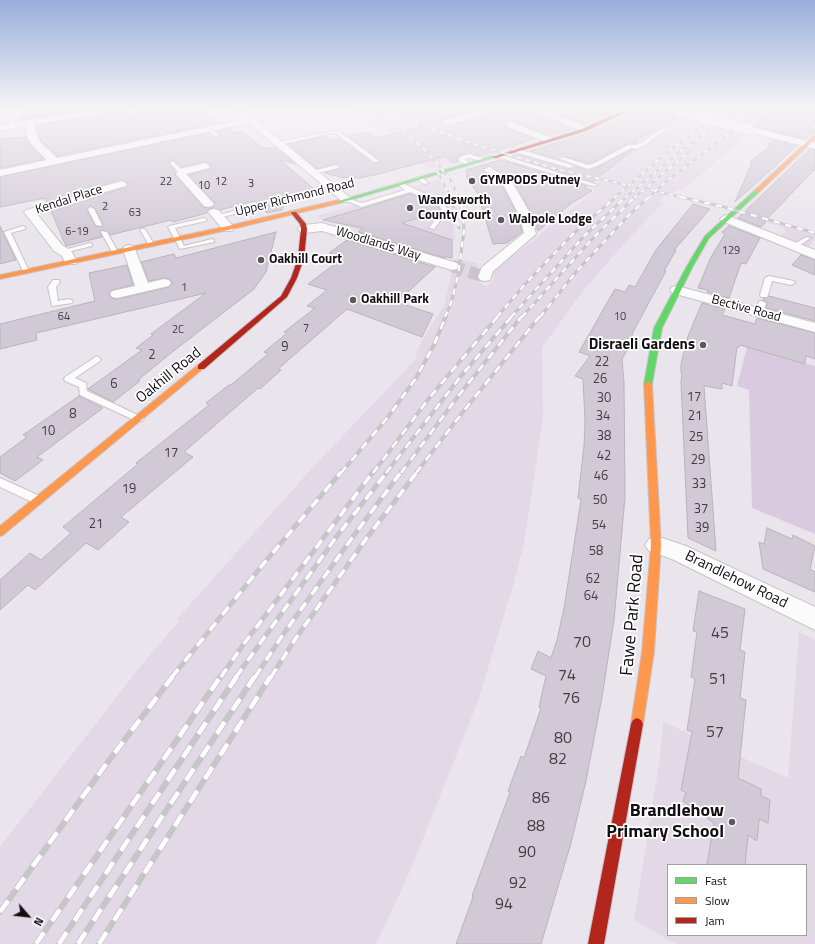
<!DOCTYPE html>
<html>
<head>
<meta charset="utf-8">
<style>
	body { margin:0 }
	#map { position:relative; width:815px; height:944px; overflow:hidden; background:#eae5ec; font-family:"Titillium Web",sans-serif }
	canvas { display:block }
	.legend { position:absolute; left:667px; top:864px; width:140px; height:72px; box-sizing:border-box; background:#fff; border:1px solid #a09fa0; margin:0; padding:5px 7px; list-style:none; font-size:12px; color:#110e12 }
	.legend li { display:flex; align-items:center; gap:8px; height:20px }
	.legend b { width:20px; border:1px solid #a09fa0 }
	.north { position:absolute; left:8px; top:896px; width:40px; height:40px; -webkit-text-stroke:3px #fff; paint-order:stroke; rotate:118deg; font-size:11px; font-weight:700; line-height:16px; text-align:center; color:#110e12 }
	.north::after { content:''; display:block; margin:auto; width:14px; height:18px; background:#110e12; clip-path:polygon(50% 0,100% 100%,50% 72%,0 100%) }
</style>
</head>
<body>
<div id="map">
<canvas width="815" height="944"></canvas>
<ul class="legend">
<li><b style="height:5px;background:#63d668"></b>Fast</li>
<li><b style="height:5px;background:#ff974d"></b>Slow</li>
<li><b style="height:5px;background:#b3261e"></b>Jam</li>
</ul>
<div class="north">N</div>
</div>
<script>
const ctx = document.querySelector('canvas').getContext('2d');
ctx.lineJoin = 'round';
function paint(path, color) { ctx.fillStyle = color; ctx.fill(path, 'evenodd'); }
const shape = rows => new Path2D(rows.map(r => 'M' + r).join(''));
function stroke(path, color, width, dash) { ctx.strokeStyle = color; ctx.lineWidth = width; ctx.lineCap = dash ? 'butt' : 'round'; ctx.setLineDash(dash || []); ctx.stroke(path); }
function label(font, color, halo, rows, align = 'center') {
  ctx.font = font + ' "Titillium Web",sans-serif'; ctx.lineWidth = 3.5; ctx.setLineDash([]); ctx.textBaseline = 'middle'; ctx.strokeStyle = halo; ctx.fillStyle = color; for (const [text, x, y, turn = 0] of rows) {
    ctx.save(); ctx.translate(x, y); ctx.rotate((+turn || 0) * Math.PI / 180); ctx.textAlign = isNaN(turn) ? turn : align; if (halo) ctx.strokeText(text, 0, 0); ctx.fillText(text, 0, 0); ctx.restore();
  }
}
const built = shape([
	[348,107,408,107,433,120,452,126,520,108,566,127,509,145,453,143,442,152,452,163,430,169,413,158,401,144,386,132,384,132],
	[649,107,777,107,746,131,751,133,684,188,664,196,660,200,664,202,633,234,586,287,542,347,543,418,524,544,513,586,478,701,411,869,376,944,0,944,0,847,140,667,179,621,177,619,314,466,418,357,415,355,424,337,444,306,455,259,477,263,481,284,487,286,494,280,492,271,533,241,553,223,595,191,506,161,511,158,509,157,589,132],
	[439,179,449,200,453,216,455,241,391,219,377,236,317,218,319,215,390,195],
	[769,222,815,235,815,240,808,247,781,236,786,231,783,227,768,223],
	[799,632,815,640,815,944,676,944,634,920,659,764,663,722,788,778],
	[668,865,806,865,806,935,668,935]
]);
const green = shape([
	[747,347,815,366,815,534,752,508,749,390,737,386]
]);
const building = shape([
	[61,107,100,107,70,112,66,108,61,107],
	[170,107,197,107,217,123,57,156,41,141,36,126,120,111,124,109,125,115,170,107],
	[391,107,444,107,433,110,433,112,440,116,445,116,444,111,454,108,455,107,488,107,443,119,441,122,446,126,502,112,517,112,524,107,524,108,572,129,549,135,511,121,506,124,507,128,535,139,480,156,469,153,459,156,457,160,458,162,452,163,445,156,379,174,359,178,347,177,344,178,325,173,338,169,340,167,336,164,317,169,288,144,325,136,330,140,339,138,373,163,379,162,380,160,348,136,367,132,376,138,429,125,391,107],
	[552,107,624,107,585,124,548,110,552,107],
	[640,107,653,107,655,110,677,116,634,142,637,143,627,144,592,163,588,163,563,156,559,160,530,151,589,133,638,110,640,107],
	[777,107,815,107,815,124,809,129,815,130,815,133,810,134,805,139,754,126,777,107],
	[60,112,62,113,21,120,20,118,60,112],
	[230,129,234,133,242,131,264,149,275,147,296,164,280,160,320,194,284,203,282,210,267,213,255,201,220,210,214,208,209,209,207,213,173,222,171,220,114,234,110,235,107,231,102,230,100,232,102,237,66,246,51,211,126,187,128,183,122,180,47,203,45,198,0,207,0,177,208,133,213,137,218,138,220,134,217,131,230,129],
	[173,160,181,167,205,162,211,165,209,169,189,175,215,203,213,207,208,208,203,207,175,175,176,172,169,163,173,160],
	[90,206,95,208,103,224,102,227,95,226,87,210,90,206],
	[25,137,30,145,44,159,0,168,0,139,25,137],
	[773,140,797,146,735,202,752,163,750,162,772,145,768,144,773,140],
	[810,149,815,150,815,169,764,222,766,222,761,227,738,218,810,149],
	[631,150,633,150,592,182,511,157,519,154,570,169,574,166,588,170,598,167,631,150],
	[501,160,587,186,584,188,592,191,572,203,538,231,532,214,512,179,488,166,483,170,502,185,518,216,522,232,507,243,493,244,478,194,467,178,466,170,501,160],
	[410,194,438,205,440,211,402,223,452,240,452,258,446,257,445,258,358,232,363,228,323,220,410,194],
	[693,204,710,209,674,250,676,250,664,271,666,271,632,334,633,334,625,346,629,347,622,359,624,383,625,497,614,620,602,697,586,781,571,843,541,944,456,944,473,897,472,896,510,792,508,791,521,756,524,758,541,708,539,707,546,676,531,669,538,651,551,658,557,640,564,608,581,500,578,498,584,446,585,421,583,379,575,376,590,356,579,352,615,289,625,292,629,285,635,287,656,250,693,204],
	[0,226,16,260,0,264,0,226],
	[729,226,760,238,746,264,741,263,729,298,707,292,708,290,698,288,711,257,725,234,722,232,729,226],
	[276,232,266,272,254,289,171,353,138,380,140,381,113,402,88,389,142,350,136,348,153,335,151,334,206,293,36,333,37,340,0,349,0,324,95,301,89,273,127,265,133,285,111,290,109,293,111,298,117,299,169,287,172,284,170,279,164,278,149,281,141,262,174,254,176,258,276,232],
	[347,240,435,267,397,302,433,314,422,337,347,309,278,369,281,370,260,389,258,388,184,452,193,457,121,517,129,522,98,550,86,543,35,590,28,585,0,610,0,580,30,553,41,560,71,533,63,527,138,464,136,463,209,405,206,403,229,385,231,385,268,354,264,352,287,333,284,332,315,308,307,306,327,290,308,284,344,257,329,253,347,240],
	[801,255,815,260,815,275,792,265,801,255],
	[769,296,815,308,815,321,766,308,767,302,762,300,769,296],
	[702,303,725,309,722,315,755,324,757,318,815,333,815,359,806,356,805,364,740,345,739,347,737,347,732,386,722,383,722,389,704,386,716,551,688,538,681,382,682,373,681,373,681,364,688,336,702,303],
	[79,396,103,408,37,457,43,460,15,481,0,473,0,457,27,437,23,435,79,396],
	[767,528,792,539,793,535,815,546,810,569,815,572,815,592,763,569,759,542,764,544,767,528],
	[699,591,745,609,740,650,745,652,740,698,746,700,738,778,761,789,761,796,770,800,768,823,759,819,757,841,748,835,745,865,707,865,714,823,683,801,686,793,681,790,692,732,687,730,695,679,691,677,697,632,693,631,699,591]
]);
const streetTunnel = shape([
	[452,266,485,277]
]);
const lane = shape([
	[448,107,454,107,440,111,444,113,444,115,440,115,434,111,448,107],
	[546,107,551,107,541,112,537,111,546,107],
	[60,108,65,109,73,116,69,117,60,110,20,116,16,119,11,128,7,127,12,117,17,114,60,108],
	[666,126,670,127,645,145,637,149,631,148,597,166,588,169,560,159,563,157,588,165,593,164,628,145,636,145,641,143,666,126],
	[206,127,210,127,218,134,218,136,214,136,206,129,206,127],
	[333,131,340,132,379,161,374,162,336,134,333,133,278,145,275,143,333,131],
	[514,148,572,165,573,166,570,168,512,151,512,149,514,148],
	[469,154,483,158,484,159,481,161,469,158,464,159,470,164,467,166,458,160,460,157,469,154],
	[494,154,498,154,598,185,593,186,494,156,494,154],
	[173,161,181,169,185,170,185,172,177,171,170,163,173,161],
	[336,165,339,167,338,168,313,174,310,172,336,165],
	[417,177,421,177,429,183,424,184,417,179,417,177],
	[400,182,443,202,448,211,434,229,429,228,442,211,439,204,410,192,362,207,344,200,347,198,362,203,405,190,397,184,400,182],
	[91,207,94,209,102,225,101,226,96,225,88,209,91,207],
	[249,207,252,209,251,210,218,218,215,216,249,207],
	[204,218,207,220,206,221,175,228,184,246,212,239,214,240,214,242,180,249,168,227,169,226,204,218],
	[23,226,26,228,25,229,11,233,29,271,26,273,23,271,4,232,23,226],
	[141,229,145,229,154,244,153,245,149,245,140,230,141,229],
	[102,231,107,232,118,252,117,253,112,252,101,232,102,231],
	[806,237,811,238,797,247,793,247,793,245,806,237],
	[90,243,92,244,92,246,63,253,60,251,90,243],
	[769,276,794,281,795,283,791,285,772,281,768,295,767,297,761,297,760,295,765,278,769,276],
	[53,280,59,280,60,282,56,287,58,301,69,299,73,301,72,303,52,306,48,287,53,280],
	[759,301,762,301,766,303,763,313,759,315,755,313,759,301],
	[97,356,101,359,100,361,75,378,86,383,87,391,142,417,144,419,142,421,136,421,80,395,79,387,65,381,64,379,65,377,97,356],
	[0,478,42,497,43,500,42,503,38,504,34,503,0,487,0,478]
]);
const street = shape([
	[107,107,124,107,120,110,34,125,37,137,40,142,57,158,244,119,231,107,240,107,353,200,351,202,343,202,249,123,0,176,0,170,47,160,31,144,27,137,25,126,0,131,0,125,107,107],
	[493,107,521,107,517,110,502,110,446,125,442,122,443,120,493,107],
	[525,107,536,107,588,127,590,129,585,132,582,131,525,107],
	[654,107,667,107,700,115,701,117,697,120,655,109,654,107],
	[511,122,552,138,554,140,552,142,546,142,508,127,507,125,508,123,511,122],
	[748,126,815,143,815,149,745,131,743,129,745,127,748,126],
	[205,163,210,166,209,168,186,174,214,204,212,206,208,207,204,206,176,174,179,169,205,163],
	[489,167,511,180,531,215,536,234,497,268,493,271,490,280,485,281,480,280,478,277,482,267,524,233,519,215,503,184,484,170,489,167],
	[122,181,127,184,126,186,101,193,85,200,37,214,62,245,71,251,77,261,76,264,66,264,62,256,54,251,24,212,26,210,77,196,93,189,122,181],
	[214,209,218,210,232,225,234,228,232,231,224,231,210,214,208,212,210,210,214,209],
	[726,215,815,250,815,259,722,221,720,219,722,217,726,215],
	[322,223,457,263,459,266,457,269,452,270,322,231,304,233,300,232,298,229,300,226,304,225,322,223],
	[129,245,133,246,135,249,148,283,164,279,169,280,171,283,169,286,117,298,112,297,110,294,112,291,135,286,123,249,125,246,129,245],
	[677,286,815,323,815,332,672,293,670,290,672,287,677,286],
	[656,536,686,546,815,607,815,630,672,559,649,551,645,545,649,539,656,536]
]);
const fast = shape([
	[492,156,496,157,340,203,335,202,492,156],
	[755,190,760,191,709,238,693,266,662,328,652,384,648,387,645,386,644,384,654,328,687,266,705,236,755,190]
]);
const slow = shape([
	[813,136,815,136,815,139,759,192,755,192,755,190,813,136],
	[338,200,341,202,340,203,228,230,0,279,0,275,228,226,338,200],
	[198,365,201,365,205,367,3,535,0,536,0,526,198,365],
	[648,381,652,384,661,545,654,652,643,724,641,728,637,730,633,728,631,724,642,652,651,545,644,384,648,381]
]);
const jam = shape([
	[631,107,636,107,586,131,496,158,492,157,582,129,631,107],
	[292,212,296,212,306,224,307,229,304,258,297,278,287,297,204,369,198,369,198,365,281,296,291,278,298,258,301,229,300,224,291,213,292,212],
	[637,718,641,720,643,724,604,944,588,944,631,724,633,720,637,718]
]);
const railFar4 = shape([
	[364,107,403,131,425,150,450,179,459,198],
	[382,107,411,121,464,141,556,169,631,186],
	[741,115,754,107],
	[437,171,451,198],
	[651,190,686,198],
	[614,198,670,150,718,116,734,107],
	[625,198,682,150,744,107],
	[634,198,690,151],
	[648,198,663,184,764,107]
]);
const railFar3 = shape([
	[451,197,459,228],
	[681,197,724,207,815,233],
	[445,317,451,303,458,276,464,231,463,212,459,197],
	[497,317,526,283,574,233,616,197],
	[511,317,585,235,626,197],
	[522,317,594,237,635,197],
	[540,317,576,272,628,216,649,197]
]);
const railFar2 = shape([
	[341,473,388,417,416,378,434,345,446,316],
	[373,473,430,397,498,316],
	[386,473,461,376,512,316],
	[401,473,459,395,522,316],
	[416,473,466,408,540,316]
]);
const railFar1 = shape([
	[172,677,260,568,341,472],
	[221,677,243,645,373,472],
	[236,677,337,536,387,472],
	[255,677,282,636,352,538,401,472],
	[271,677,296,638,366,539,417,472]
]);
const rail = shape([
	[0,912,104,767,173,676],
	[36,944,221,676],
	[59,944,237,676],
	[78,944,255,676],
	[99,944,271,676]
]);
const streetBridge = shape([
	[697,117,748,129]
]);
const markers = [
	[472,181,4,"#5d595e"],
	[410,208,4,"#5d595e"],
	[501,220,4,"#5d595e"],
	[261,260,4,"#5d595e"],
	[353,300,4,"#5d595e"],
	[703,345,4,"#5d595e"],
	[732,822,4,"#5d595e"]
];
const farNumbernames = [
	["22",166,182],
	["12",221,182],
	["3",251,184],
	["10",204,186],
	["2",105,207],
	["63",135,213],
	["6-19",77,232],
	["129",731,251],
	["1",184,288],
	["64",64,317],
	["10",620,317],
	["7",306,329],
	["2C",178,330]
];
const farPoinames = [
	["GYMPODS Putney",480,181],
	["Wandsworth",418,201],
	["County Court",418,216],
	["Walpole Lodge",509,220],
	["Oakhill Court",269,260],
	["Oakhill Park",361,300]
];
const farStreetnames = [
	["Upper Richmond Road",295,198,-14],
	["Kendal Place",69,200,-18],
	["Woodlands Way",378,244,17],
	["Bective Road",746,309,15]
];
const numberNames = [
	["9",285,348],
	["2",152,356],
	["22",602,363],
	["26",600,380],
	["6",114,385],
	["17",694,398],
	["30",604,399],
	["8",73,415],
	["34",603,417],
	["21",695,417],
	["10",48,432],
	["38",604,437],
	["25",696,438],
	["17",171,454],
	["42",604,457],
	["29",698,461],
	["46",601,477],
	["33",699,485],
	["19",129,490],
	["50",600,501],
	["37",701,510],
	["21",96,525],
	["54",599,526],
	["39",702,529],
	["58",596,552],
	["62",593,580],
	["64",591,597]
];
const poiNames = [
	["Disraeli Gardens",695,345]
];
const streetNames = [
	["Oakhill Road",169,376,-39],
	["Brandlehow Road",736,580,26]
];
const nearNumbernames = [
	["45",720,634],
	["70",582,643],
	["74",567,676],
	["51",718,680],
	["76",571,699],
	["57",715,733],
	["80",563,739],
	["82",558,760],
	["86",541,799],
	["88",536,827],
	["90",527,853],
	["92",518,884],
	["94",504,905]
];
const nearStreetnames = [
	["Fawe Park Road",633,615,-85]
];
const nearPoinames = [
	["Brandlehow",724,812],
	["Primary School",724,833]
];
paint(built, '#e2d8e6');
paint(green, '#d9cae0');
paint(building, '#d2c9d6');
stroke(building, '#b8b4b9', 1);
stroke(streetTunnel, '#c9c5cb', 12, [12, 6]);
stroke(lane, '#c7c3c8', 2);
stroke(street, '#c7c3c8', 2);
stroke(fast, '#c7c3c8', 2);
stroke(slow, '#c7c3c8', 2);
stroke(jam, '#c7c3c8', 2);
paint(lane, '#fcfbfc');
paint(street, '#fcfbfc');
paint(fast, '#63d668');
paint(slow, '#ff974d');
paint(jam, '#b3261e');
stroke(railFar4, '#c6c5c7', 2.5);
stroke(railFar3, '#c6c5c7', 3);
stroke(railFar2, '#c6c5c7', 4);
stroke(railFar1, '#c6c5c7', 5);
stroke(rail, '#c6c5c7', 6);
stroke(railFar4, '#fff', 1.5, [4.5]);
stroke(railFar3, '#fff', 2, [6]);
stroke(railFar2, '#fff', 2.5, [8]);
stroke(railFar1, '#fff', 3.5, [10]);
stroke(rail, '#fff', 4.5, [14]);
stroke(streetBridge, '#c7c3c8', 10, []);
stroke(streetBridge, '#fcfbfc', 10);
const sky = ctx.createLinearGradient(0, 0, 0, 239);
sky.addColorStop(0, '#97aedc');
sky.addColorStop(0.45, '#f6f3f6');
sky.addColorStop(1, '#f6f3f600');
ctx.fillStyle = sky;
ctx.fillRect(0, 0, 815, 239);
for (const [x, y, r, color] of markers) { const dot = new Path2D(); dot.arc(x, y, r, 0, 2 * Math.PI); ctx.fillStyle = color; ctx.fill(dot); stroke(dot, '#fff', 1.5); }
label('11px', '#413d43', null, farNumbernames);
label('bold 13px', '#110e12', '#fff', farPoinames, 'left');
label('13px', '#110e12', '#fff', farStreetnames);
label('13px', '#413d43', null, numberNames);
label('bold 15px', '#110e12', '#fff', poiNames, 'right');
label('15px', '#110e12', '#fff', streetNames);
label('16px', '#413d43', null, nearNumbernames);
label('18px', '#110e12', '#fff', nearStreetnames);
label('bold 18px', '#110e12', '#fff', nearPoinames, 'right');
</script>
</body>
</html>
